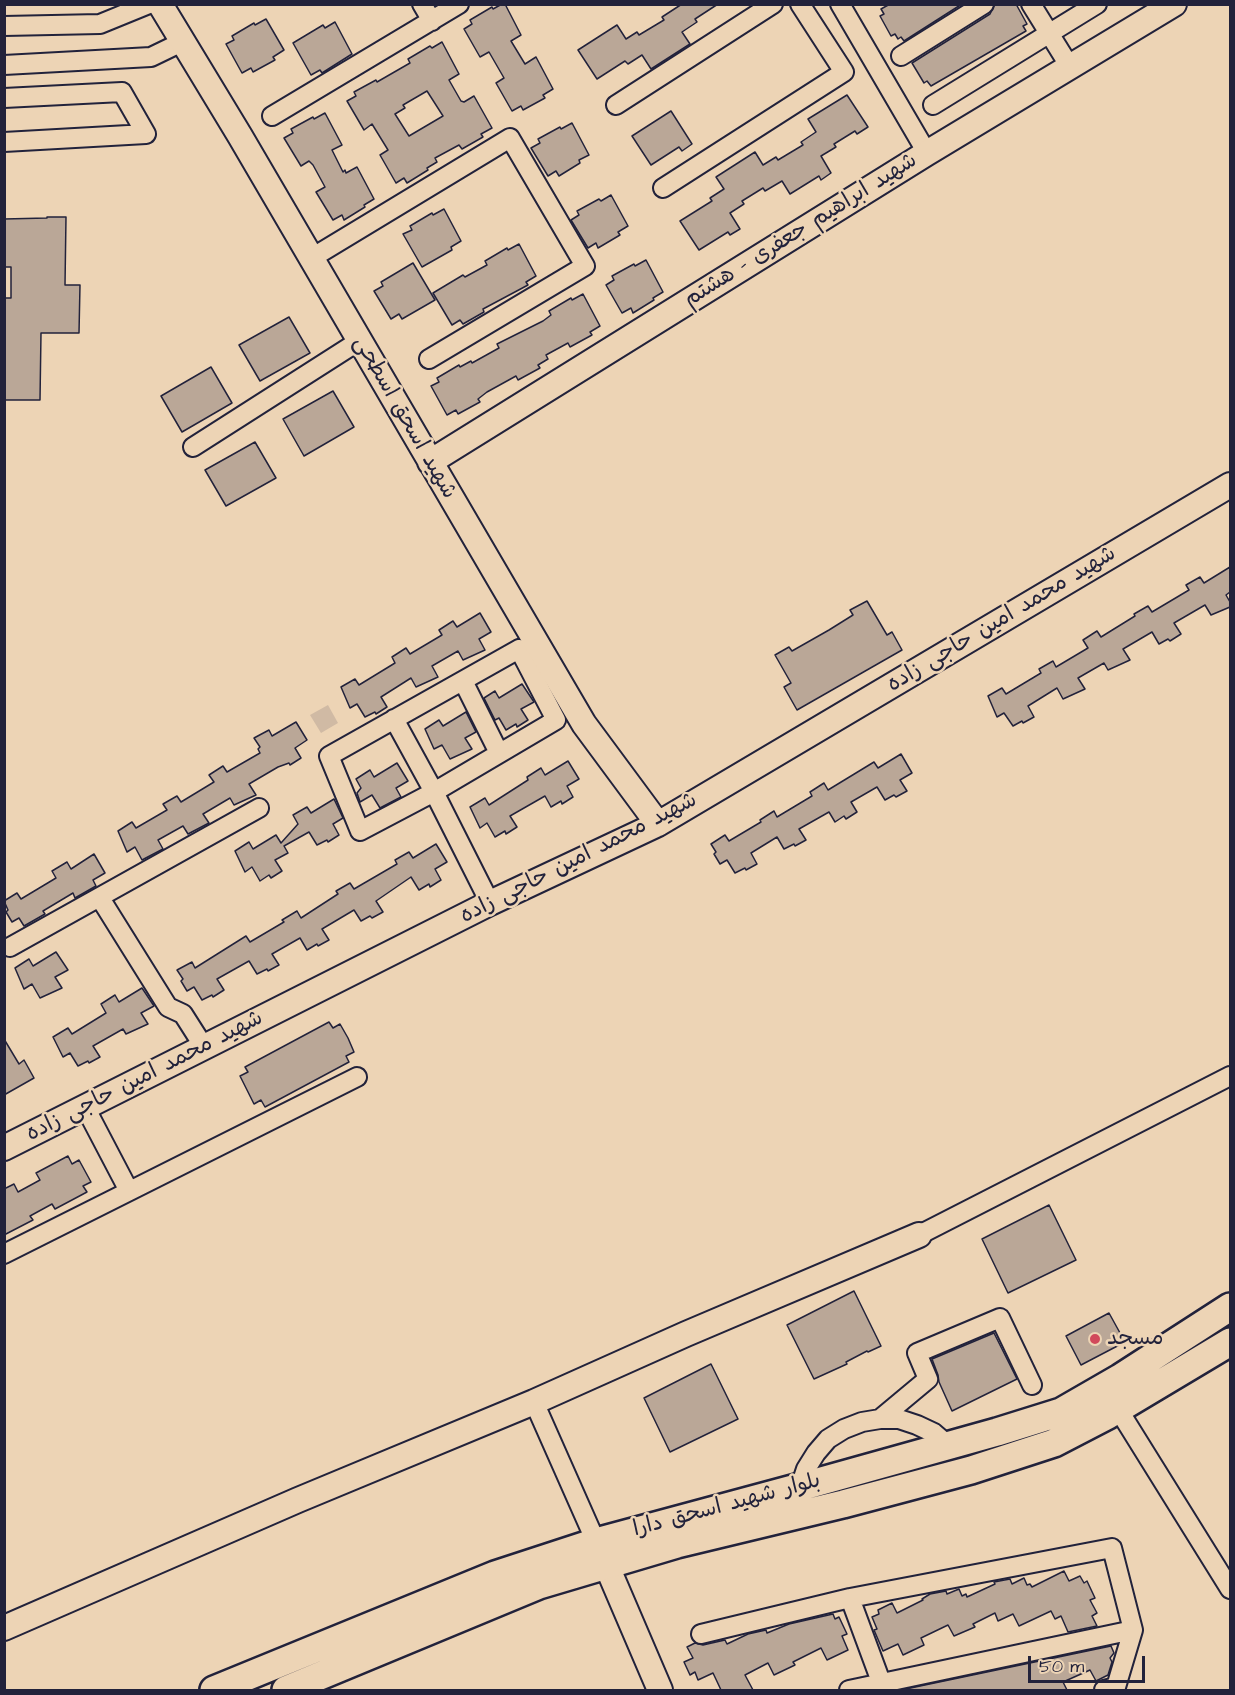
<!DOCTYPE html>
<html>
<head>
<meta charset="utf-8">
<style>
	body { margin:0 }
	#map { position:relative; width:1235px; height:1695px; overflow:hidden; background:#edd4b5; font-family:"Architects Daughter",sans-serif }
	canvas { display:block }
	.frame { position:absolute; inset:0; border:6px solid #22223b; pointer-events:none }
	.scale { position:absolute; left:1028px; top:1656px; width:117px; height:27px; box-sizing:border-box; border:3px solid #22223b; border-top:0; padding-left:8px; font-size:18px; line-height:21px; white-space:nowrap; color:#22223b; -webkit-text-stroke:4px #edd4b5; paint-order:stroke }
</style>
</head>
<body>
<div id="map">
<canvas width="1235" height="1695"></canvas>
<div class="frame"></div>
<div class="scale">50 m</div>
</div>
<script>
const ctx = document.querySelector('canvas').getContext('2d');
ctx.lineJoin = 'round';
function paint(path, color) { ctx.fillStyle = color; ctx.fill(path, 'evenodd'); }
const shape = rows => new Path2D(rows.map(r => 'M' + r).join(''));
function stroke(path, color, width, dash) { ctx.strokeStyle = color; ctx.lineWidth = width; ctx.lineCap = dash ? 'butt' : 'round'; ctx.setLineDash(dash || []); ctx.stroke(path); }
function label(font, color, halo, rows, align = 'center') {
  ctx.font = font + ' "Architects Daughter","Playpen Sans Arabic",sans-serif'; ctx.lineWidth = 5; ctx.setLineDash([]); ctx.textBaseline = 'middle'; ctx.strokeStyle = halo; ctx.fillStyle = color; for (const [text, x, y, turn = 0] of rows) {
    ctx.save(); ctx.translate(x, y); ctx.rotate((+turn || 0) * Math.PI / 180); ctx.textAlign = isNaN(turn) ? turn : align; if (halo) ctx.strokeText(text, 0, 0); ctx.fillText(text, 0, 0); ctx.restore();
  }
}
const green = shape([
	[328,705,338,723,321,733,310,715]
]);
const building = shape([
	[502,4,505,4,521,35,511,41,525,64,536,57,553,89,543,95,545,98,523,110,521,106,512,111,496,83,504,78,489,52,480,57,464,29,472,24,470,20,492,7,493,9,502,4],
	[682,4,718,4,695,19,697,22,682,32,690,44,651,69,642,55,628,64,625,61,597,79,578,50,617,25,626,39,637,32,639,35,664,20,662,17,682,4],
	[890,4,962,4,904,41,901,37,898,39,895,34,891,36,880,16,884,14,881,9,890,4],
	[995,4,1016,4,1027,24,1023,26,1026,31,931,86,927,81,924,83,912,63,990,14,995,4],
	[266,19,284,50,273,57,275,60,253,72,251,68,242,73,226,44,234,40,232,36,254,23,255,25,266,19],
	[335,22,352,54,322,73,320,70,311,75,293,43,323,25,325,28,335,22],
	[442,42,459,74,449,80,461,101,464,102,474,96,492,128,481,134,483,137,462,149,459,145,435,158,437,162,427,168,428,170,407,183,404,178,396,183,380,155,388,150,372,124,364,130,347,101,356,96,354,92,376,80,377,82,410,63,408,59,430,46,432,48,442,42],
	[427,91,443,116,409,136,395,114,405,108,403,105,427,91],
	[847,95,868,127,857,134,855,131,834,144,836,147,821,156,831,173,821,180,819,176,790,194,782,181,765,191,763,188,742,201,744,204,730,213,740,229,730,235,728,232,699,250,680,221,712,201,710,198,724,189,716,177,755,152,763,165,776,157,778,160,803,145,801,142,816,132,808,119,847,95],
	[671,111,692,144,682,151,679,147,651,165,632,136,671,111],
	[325,113,342,145,332,150,343,172,345,170,346,173,357,167,374,199,364,205,365,207,344,220,342,215,333,220,316,192,325,187,313,165,309,161,301,166,284,138,293,133,291,129,313,117,314,119,325,113],
	[572,123,589,155,579,160,580,163,559,176,556,171,548,176,531,148,540,143,538,139,560,127,561,129,572,123],
	[611,195,628,226,618,232,620,235,598,248,596,243,588,248,571,220,579,215,577,211,599,199,601,201,611,195],
	[444,209,461,241,451,247,452,250,422,267,403,234,412,230,410,226,432,213,433,215,444,209],
	[47,217,66,217,65,285,80,285,79,333,41,333,40,400,4,400,4,298,11,298,11,267,4,267,4,219,47,218,47,217],
	[519,244,536,276,526,282,528,285,483,309,484,312,463,324,460,320,452,325,433,293,463,275,465,277,487,265,485,261,507,248,508,250,519,244],
	[646,260,663,292,653,298,654,300,633,313,631,308,622,313,606,285,614,280,612,276,634,264,635,266,646,260],
	[413,263,435,300,402,319,399,314,391,319,374,291,383,286,381,282,413,263],
	[583,294,600,326,590,332,592,335,570,347,568,343,546,355,548,359,538,365,540,368,518,380,516,376,487,392,478,399,480,402,458,414,456,410,447,415,431,386,439,382,437,378,459,365,460,367,471,361,472,363,499,348,497,344,543,321,551,315,549,311,571,298,572,300,583,294],
	[289,317,310,353,260,381,239,345,289,317],
	[211,367,232,403,182,432,161,396,211,367],
	[333,391,354,427,304,456,283,419,333,391],
	[255,442,276,478,226,506,205,470,255,442],
	[1230,567,1230,592,1226,595,1230,602,1230,607,1211,615,1205,605,1174,623,1181,634,1170,641,1168,639,1159,644,1152,632,1123,649,1130,660,1108,670,1104,663,1078,678,1085,689,1063,699,1057,688,1028,706,1034,717,1023,723,1022,721,1013,726,1004,713,997,717,988,696,1002,688,1006,694,1041,673,1039,669,1053,661,1056,667,1088,648,1083,640,1097,631,1101,637,1135,616,1134,614,1148,606,1152,612,1189,590,1186,585,1200,577,1204,583,1230,567],
	[867,601,887,635,892,632,902,650,797,710,784,687,791,683,775,655,789,647,792,651,829,630,853,615,850,610,867,601],
	[480,613,491,632,479,639,485,650,463,660,458,651,432,666,438,677,416,687,411,678,381,697,387,707,376,714,375,712,365,717,357,704,350,708,341,687,355,679,359,685,395,663,392,657,406,648,410,654,442,635,439,630,453,621,457,627,480,613],
	[522,684,534,702,521,709,528,720,517,727,516,724,506,730,499,718,495,720,484,698,495,691,499,698,522,684],
	[466,712,476,732,465,738,472,749,450,759,442,745,434,749,425,729,439,720,443,726,466,712],
	[296,722,307,740,295,748,301,758,290,765,289,763,278,767,249,784,256,795,234,805,230,798,203,814,209,823,188,834,183,826,158,840,163,849,142,860,135,847,127,852,118,831,132,822,136,828,167,810,163,804,177,796,181,802,214,782,209,775,223,766,227,772,260,753,258,749,260,747,254,738,269,730,272,736,296,722],
	[901,754,912,773,900,780,907,791,896,797,894,795,885,800,877,787,851,802,857,812,846,819,844,816,835,822,829,812,799,829,806,840,795,846,794,844,784,849,777,837,751,853,757,864,746,870,745,868,735,873,727,860,720,864,714,854,716,852,711,844,725,835,729,841,761,822,760,820,774,811,777,817,812,796,810,792,824,783,828,790,874,762,878,768,901,754],
	[568,761,579,779,567,786,573,797,562,804,561,801,551,807,545,796,510,816,517,827,506,834,505,831,495,837,487,823,480,828,470,807,485,798,489,805,528,780,527,777,541,768,545,775,568,761],
	[397,763,408,781,396,788,401,797,380,808,372,795,360,802,357,793,361,788,356,779,370,770,374,777,397,763],
	[334,799,343,818,333,824,339,835,328,842,327,840,317,845,309,832,284,846,288,853,275,860,282,871,271,878,269,875,260,881,252,867,245,872,235,851,249,842,253,849,276,835,281,843,298,824,293,815,307,807,311,813,334,799],
	[436,844,447,862,435,869,441,880,430,887,429,884,419,890,411,877,376,901,383,912,372,918,370,916,361,921,354,910,322,929,329,940,318,946,317,944,307,950,300,938,272,954,279,965,268,971,267,969,257,974,249,961,217,979,224,990,213,997,212,995,202,1000,194,987,187,991,181,981,183,979,177,970,192,962,195,968,246,936,250,942,284,922,282,920,297,911,301,918,338,894,336,891,350,883,354,889,397,864,395,860,409,852,413,858,436,844],
	[94,854,105,873,93,880,96,886,75,898,73,893,43,911,45,914,24,926,19,918,12,922,6,912,8,910,4,901,17,893,21,899,56,878,52,871,67,862,71,869,94,854],
	[56,952,68,970,55,977,62,988,40,998,32,984,24,989,15,968,29,959,33,966,56,952],
	[142,988,154,1006,141,1013,148,1024,126,1034,123,1029,93,1046,100,1057,89,1063,88,1061,78,1066,70,1053,63,1057,53,1037,68,1028,72,1034,106,1013,101,1004,115,995,119,1002,142,988],
	[329,1022,333,1028,340,1024,348,1038,354,1052,346,1056,349,1062,265,1107,261,1100,254,1104,240,1076,248,1072,245,1067,329,1022],
	[4,1039,19,1064,24,1060,34,1078,4,1095,4,1039],
	[68,1156,72,1164,79,1160,91,1182,83,1186,87,1192,55,1209,52,1204,30,1216,33,1220,4,1235,4,1189,14,1184,18,1192,40,1180,36,1173,68,1156],
	[1049,1205,1076,1260,1008,1293,982,1239,1049,1205],
	[854,1291,881,1346,868,1352,867,1351,846,1362,847,1364,814,1379,787,1325,854,1291],
	[1109,1313,1125,1342,1081,1365,1066,1336,1109,1313],
	[994,1333,1017,1379,952,1411,939,1382,938,1375,932,1359,994,1333],
	[711,1364,738,1419,670,1452,644,1398,711,1364],
	[1064,1571,1069,1581,1080,1576,1084,1583,1087,1581,1095,1598,1090,1600,1097,1613,1092,1616,1097,1626,1068,1632,1061,1616,1055,1619,1051,1611,1019,1626,1013,1614,998,1621,995,1613,973,1624,975,1627,954,1636,948,1625,921,1638,924,1645,903,1655,898,1644,883,1651,874,1630,877,1629,872,1617,879,1614,878,1610,892,1603,897,1613,923,1600,922,1599,930,1594,946,1591,947,1594,959,1589,962,1596,966,1594,967,1597,995,1584,994,1582,1010,1579,1012,1584,1024,1578,1027,1585,1030,1584,1032,1587,1064,1571],
	[833,1614,835,1619,839,1617,847,1634,842,1636,848,1650,827,1660,821,1648,793,1662,795,1665,774,1675,768,1663,745,1675,753,1690,721,1690,713,1673,698,1680,695,1672,690,1675,684,1662,693,1658,687,1647,695,1643,703,1645,725,1640,727,1644,748,1634,766,1630,767,1633,789,1624,833,1614],
	[1111,1646,1114,1653,1110,1658,1112,1662,1108,1675,1096,1681,1090,1670,1063,1682,1067,1690,901,1690,1111,1646]
]);
const minor = shape([
	[422,4,432,21],
	[840,4,927,153],
	[1031,4,1070,67],
	[4,26,100,24,149,4],
	[901,56,984,4],
	[4,65,151,57,182,42],
	[4,98,122,92,146,134,4,142],
	[616,105,773,4],
	[933,105,1097,4],
	[272,116,459,4],
	[663,188,844,72,800,4],
	[310,259,510,138,585,266,429,359],
	[193,447,359,341],
	[519,649,556,720,434,792,360,831,329,756,519,649],
	[463,681,499,753],
	[394,719,434,792,490,903],
	[100,898,168,1007,183,1014,204,1047],
	[10,947,259,808],
	[85,1107,129,1191],
	[919,1235,1230,1076],
	[4,1254,357,1077],
	[534,1402,596,1542],
	[1118,1409,1230,1589],
	[880,1419,928,1379,917,1353,1000,1318,1032,1385],
	[800,1487,806,1469,816,1453,828,1439,844,1429,862,1422,880,1419,899,1419,917,1425,934,1433,948,1445],
	[850,1598,884,1690],
	[701,1634,850,1598,1112,1548,1133,1630,1116,1687,1104,1690],
	[849,1690,1133,1630]
]);
const tertiary = shape([
	[160,4,240,136,584,724,658,824],
	[430,462,927,153,1174,4],
	[4,1148,490,903,658,824,1230,485],
	[606,1564,660,1690],
	[4,1628,298,1500,534,1402,686,1334,919,1235]
]);
const secondary = shape([
	[214,1690,495,1575,596,1542,800,1487,997,1432,1061,1412,1120,1378,1230,1307],
	[286,1690,539,1585,677,1544,843,1504,971,1470,1054,1443,1108,1415,1230,1342]
]);
const markers = [
	[1095,1339,6,"#d1495b"]
];
const streetNames = [
	["شهید ابراهیم جعفری - هشتم",801,231,-32],
	["شهید اسحق اسطحی",404,418,60],
	["شهید محمد امین حاجی زاده",1002,620,-31],
	["شهید محمد امین حاجی زاده",579,859,-27],
	["شهید محمد امین حاجی زاده",145,1077,-27],
	["بلوار شهید اسحق دارا",727,1506,-15]
];
const poiNames = [
	["مسجد",1107,1339]
];
paint(green, '#d0baa4');
paint(building, '#baa797');
stroke(building, '#22223b', 1.5);
stroke(minor, '#22223b', 22);
stroke(tertiary, '#22223b', 28);
stroke(secondary, '#22223b', 32);
stroke(minor, '#edd4b5', 18);
stroke(tertiary, '#edd4b5', 24);
stroke(secondary, '#edd4b5', 27);
for (const [x, y, r, color] of markers) { const dot = new Path2D(); dot.arc(x, y, r, 0, 2 * Math.PI); ctx.fillStyle = color; ctx.fill(dot); stroke(dot, '#edd4b5', 2); }
label('22px', '#22223b', '#edd4b5', streetNames);
label('22px', '#22223b', '#edd4b5', poiNames, 'left');
</script>
</body>
</html>
